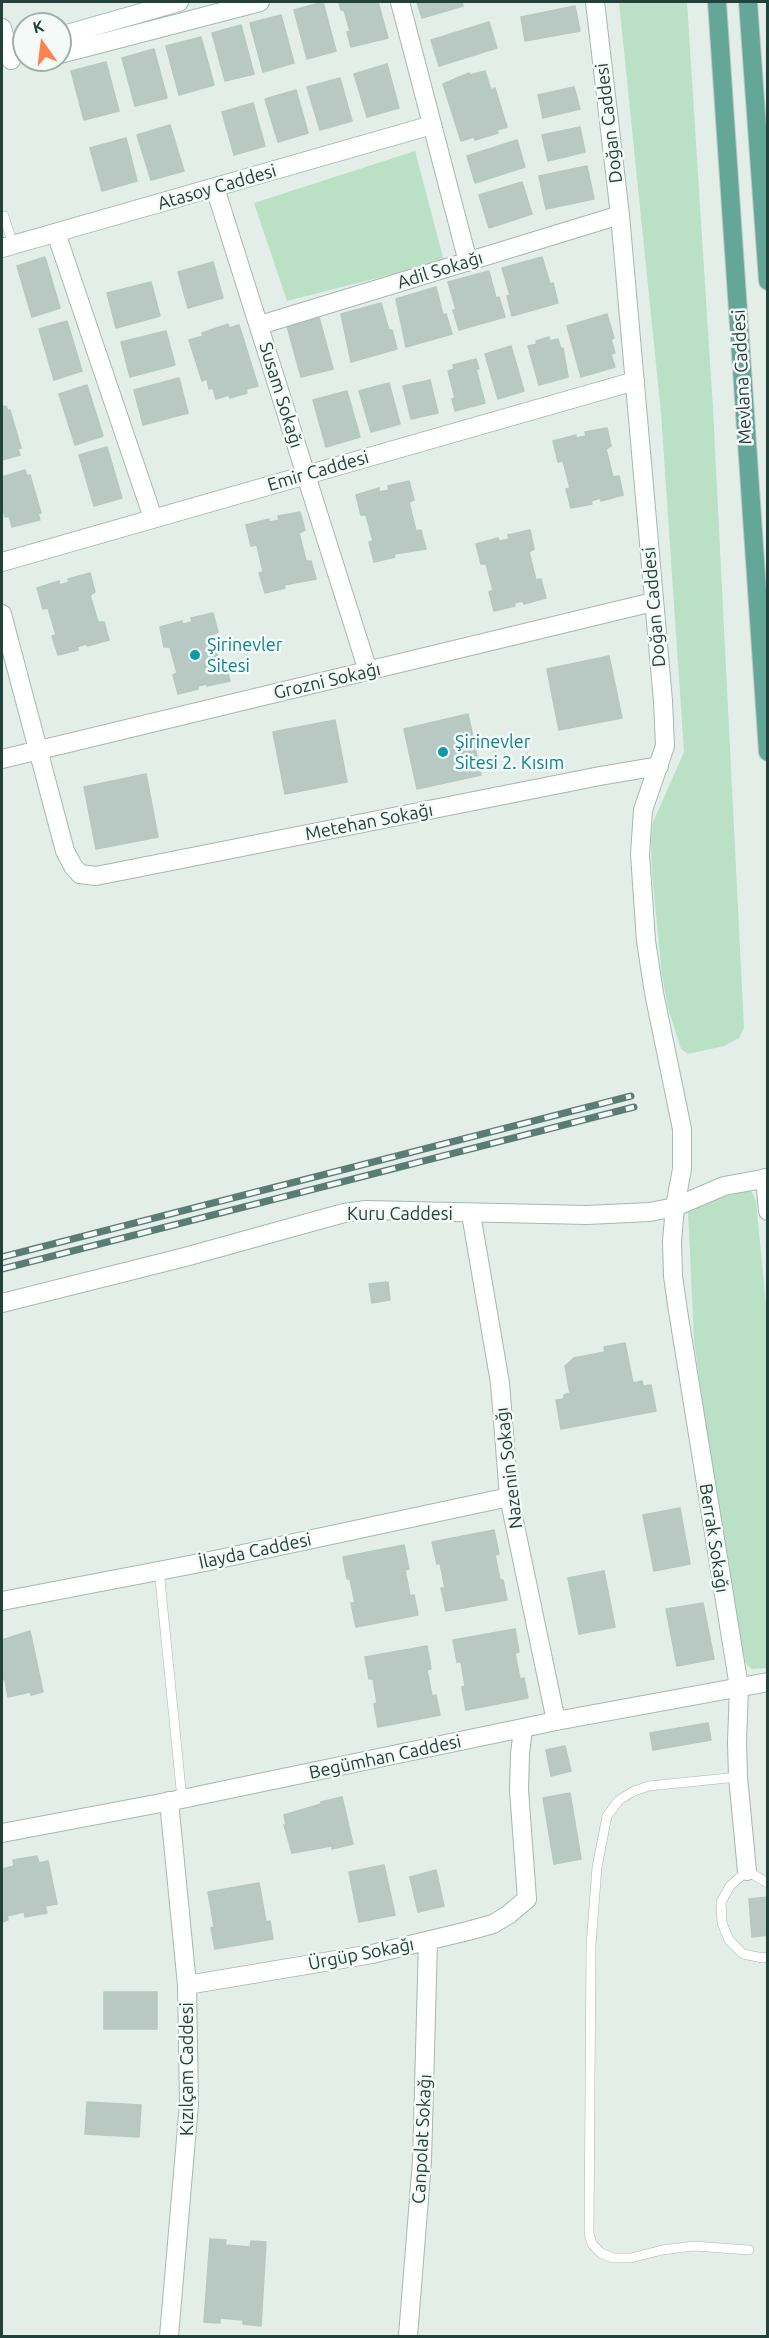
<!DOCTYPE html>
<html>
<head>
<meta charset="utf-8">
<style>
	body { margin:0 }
	#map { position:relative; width:769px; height:2338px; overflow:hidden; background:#e3eee9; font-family:Ubuntu,sans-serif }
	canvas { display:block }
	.frame { position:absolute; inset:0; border:3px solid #21413a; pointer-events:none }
	.north { position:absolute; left:12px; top:12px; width:60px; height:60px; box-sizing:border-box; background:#f4faf7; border:2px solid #a0b0ab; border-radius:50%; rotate:346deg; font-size:16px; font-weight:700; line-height:24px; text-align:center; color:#21413a }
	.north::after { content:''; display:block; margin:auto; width:21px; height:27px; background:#fd8252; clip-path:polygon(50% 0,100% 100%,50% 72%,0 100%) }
</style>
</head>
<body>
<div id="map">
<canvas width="769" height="2338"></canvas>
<div class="frame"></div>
<div class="north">K</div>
</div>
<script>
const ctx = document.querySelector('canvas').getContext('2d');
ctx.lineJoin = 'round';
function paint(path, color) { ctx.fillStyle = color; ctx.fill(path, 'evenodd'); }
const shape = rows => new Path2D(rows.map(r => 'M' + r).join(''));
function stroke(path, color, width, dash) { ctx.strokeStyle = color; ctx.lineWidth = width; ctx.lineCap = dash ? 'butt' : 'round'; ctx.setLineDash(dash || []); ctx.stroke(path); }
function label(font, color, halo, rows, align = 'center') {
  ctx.font = font + ' Ubuntu,sans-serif'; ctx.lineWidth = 5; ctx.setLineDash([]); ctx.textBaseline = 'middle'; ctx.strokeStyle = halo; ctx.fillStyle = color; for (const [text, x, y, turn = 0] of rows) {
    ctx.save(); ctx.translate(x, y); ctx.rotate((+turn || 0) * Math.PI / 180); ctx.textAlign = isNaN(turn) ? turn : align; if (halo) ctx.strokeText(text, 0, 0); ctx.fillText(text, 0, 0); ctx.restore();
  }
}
const green = shape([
	[619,2,687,2,713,409,744,1028,739,1038,724,1046,688,1054,681,1049,668,1008,662,976,652,873,651,840,653,822,684,752,661,413],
	[415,151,444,261,287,301,254,203],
	[751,1190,756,1201,768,1326,768,1668,752,1669,746,1664,743,1655,718,1516,694,1341,688,1212,693,1207,709,1200]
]);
const building = shape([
	[323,2,336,51,307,59,294,10,323,2],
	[339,2,378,2,388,38,351,47,347,32,350,31,344,10,341,10,339,2],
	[417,2,462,2,463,6,422,18,417,2],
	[575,6,580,31,525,41,521,17,575,6],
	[281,15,294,63,263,72,250,23,281,15],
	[489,22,497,48,439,66,431,40,489,22],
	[241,25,254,74,225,81,212,33,241,25],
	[201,37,214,85,179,95,166,46,201,37],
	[154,49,167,98,135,106,122,58,154,49],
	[106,62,119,111,84,120,71,71,106,62],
	[387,64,399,108,367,117,354,74,387,64],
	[485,71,491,90,495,88,507,127,497,130,498,133,475,140,474,137,461,141,443,84,469,73,470,75,485,71],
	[340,78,352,121,320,130,307,87,340,78],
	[574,87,580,109,543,118,538,95,574,87],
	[296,90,308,133,278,142,265,99,296,90],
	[253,103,265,146,234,155,222,112,253,103],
	[170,125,184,171,151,180,137,135,170,125],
	[580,127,585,152,548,161,542,135,580,127],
	[126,138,137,181,102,191,90,148,126,138],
	[517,140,525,167,475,183,467,156,517,140],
	[587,166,594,199,546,209,539,176,587,166],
	[522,182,532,214,489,228,479,195,522,182],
	[45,257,60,308,32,317,17,266,45,257],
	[542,257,550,284,553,283,558,303,512,316,507,296,510,295,502,268,542,257],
	[213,262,223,298,188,308,178,272,213,262],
	[489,271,496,298,499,297,505,317,459,330,453,310,456,310,448,282,489,271],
	[151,282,160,316,116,328,107,293,151,282],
	[436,287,443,315,446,314,452,334,406,347,396,299,436,287],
	[381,303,389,330,392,330,397,349,351,362,341,314,381,303],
	[607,314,614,338,611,339,615,353,611,354,615,367,581,377,567,326,607,314],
	[319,317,333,369,301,377,287,326,319,317],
	[67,321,82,371,54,380,39,329,67,321],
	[228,324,229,328,239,325,258,386,246,389,247,393,230,398,229,395,216,399,213,388,209,389,207,379,202,381,189,340,203,336,202,333,228,324],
	[166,331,175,365,130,377,121,342,166,331],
	[549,337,550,341,558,339,561,349,563,348,568,377,539,385,528,346,537,344,536,341,549,337],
	[511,346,524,391,498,399,485,354,511,346],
	[476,359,479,369,476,369,485,403,455,411,452,399,455,398,448,371,454,369,453,365,476,359],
	[179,378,188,413,143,425,134,390,179,378],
	[430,380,438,413,411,419,403,386,430,380],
	[389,383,400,424,371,432,359,391,389,383],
	[87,385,103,436,75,445,59,394,87,385],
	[347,391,360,437,326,447,313,400,347,391],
	[6,406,8,411,10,410,21,448,18,449,20,455,2,460,2,407,6,406],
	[607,428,611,446,606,449,613,477,619,476,623,495,601,501,600,498,591,501,592,504,571,508,566,489,570,488,563,461,558,462,553,441,576,435,576,438,586,436,585,432,607,428],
	[107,447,122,498,94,506,79,455,107,447],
	[25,470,27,476,30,475,41,513,38,514,40,520,12,527,9,516,5,517,2,505,2,477,25,470],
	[409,481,414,500,409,502,416,531,421,530,426,549,394,554,395,557,374,562,369,542,373,541,366,515,361,515,356,495,379,488,379,492,389,490,388,486,409,481],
	[300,512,305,530,299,533,306,561,311,561,316,579,284,585,285,588,265,593,259,573,263,572,257,545,251,546,246,525,269,519,269,522,279,520,278,516,300,512],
	[530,530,534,549,529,552,536,580,541,579,546,598,524,604,523,601,514,603,515,606,494,611,489,592,493,590,486,564,481,564,476,544,498,538,499,541,509,539,508,535,530,530],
	[90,573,95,592,90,595,98,622,104,622,109,640,87,646,86,644,77,647,78,650,58,655,52,636,56,635,48,608,43,609,37,588,59,581,60,585,69,582,68,579,90,573],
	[213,613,218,632,212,635,219,663,225,662,230,681,207,686,207,684,198,686,198,689,178,694,173,675,177,673,170,647,164,647,160,627,182,621,183,624,192,622,191,618,213,613],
	[609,656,622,718,559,730,547,669,609,656],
	[468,714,481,775,417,789,404,729,468,714],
	[335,720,347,782,285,794,273,732,335,720],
	[146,774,158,837,96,849,84,787,146,774],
	[388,1282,390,1300,372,1303,369,1284,388,1282],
	[625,1343,633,1383,642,1381,643,1386,651,1385,656,1411,561,1429,556,1400,564,1399,564,1395,570,1393,565,1366,574,1358,605,1352,604,1347,625,1343],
	[680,1508,690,1564,654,1571,643,1515,680,1508],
	[494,1530,499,1554,495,1555,500,1580,503,1580,507,1600,446,1611,441,1588,445,1588,440,1563,437,1564,432,1542,494,1530],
	[404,1545,409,1569,405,1570,410,1596,414,1595,418,1615,356,1627,351,1603,355,1603,350,1579,347,1579,343,1557,404,1545],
	[604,1571,615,1627,579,1634,568,1578,604,1571],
	[703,1603,714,1659,677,1666,666,1609,703,1603],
	[515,1629,519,1652,515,1653,520,1679,524,1678,528,1698,466,1710,462,1687,465,1686,461,1662,457,1662,453,1640,515,1629],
	[30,1631,43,1692,31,1695,30,1692,8,1697,5,1680,2,1679,2,1640,30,1631],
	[427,1646,431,1669,427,1670,432,1696,436,1695,440,1715,378,1727,374,1704,377,1703,373,1679,369,1679,365,1657,427,1646],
	[708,1723,711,1740,653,1750,650,1733,708,1723],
	[565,1746,571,1771,551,1776,546,1750,565,1746],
	[570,1793,581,1859,554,1864,543,1798,570,1793],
	[342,1797,353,1844,332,1849,332,1846,292,1853,284,1825,286,1825,284,1815,321,1804,321,1802,342,1797],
	[37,1856,39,1863,48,1861,57,1904,45,1906,47,1913,25,1917,24,1912,7,1916,8,1920,2,1922,2,1869,14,1866,13,1860,37,1856],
	[384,1865,395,1915,359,1922,349,1872,384,1865],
	[436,1870,444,1906,418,1912,410,1877,436,1870],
	[259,1883,266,1922,270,1921,273,1939,215,1949,211,1928,214,1927,208,1892,259,1883],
	[768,1897,768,1935,752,1937,749,1899,768,1897],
	[104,1992,157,1992,157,2029,104,2029,104,1992],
	[87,2102,141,2105,139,2137,85,2134,87,2102],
	[210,2239,226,2240,225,2245,250,2247,251,2241,266,2242,261,2326,243,2324,243,2320,220,2318,220,2323,204,2322,210,2239]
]);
const lane = shape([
	[4,216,13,245],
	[159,1570,182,1799],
	[738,1777,649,1786,634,1791,619,1800,607,1816,597,1867,591,1945,589,2233,592,2244,601,2253,613,2258,631,2258,662,2250,694,2246,749,2250],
	[768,1883,747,1871,730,1886,721,1902,722,1923,729,1940,743,1954,763,1958,768,1957]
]);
const street = shape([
	[400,2,468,262],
	[215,188,368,671],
	[56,233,153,518],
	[260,325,620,215],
	[2,759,653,602],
	[80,874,96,876,600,776,659,766],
	[765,1178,768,1211],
	[675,1207,672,1241,673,1276,678,1311,739,1687,737,1742,738,1777,747,1871],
	[471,1214,500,1383,509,1497,556,1721],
	[187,1985,372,1954,468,1931,493,1924,508,1915,527,1899,519,1790,520,1754,523,1729],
	[408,2336,422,2161,428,1941]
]);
const secondary = shape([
	[595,2,620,215,663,701,665,746,643,810,640,854,646,941,654,993,682,1129,682,1169,675,1207],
	[2,28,11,60],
	[60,36,179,2],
	[60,54,260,2],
	[2,248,432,125],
	[2,562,635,381],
	[2,614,65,851,73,866,80,874],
	[2,1303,185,1257,344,1213,366,1210,587,1215,650,1212,675,1207,724,1186,768,1178],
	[2,1601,205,1562,509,1497],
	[169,1801,187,1985,189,2104,169,2336],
	[2,1833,182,1799,556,1721,768,1682]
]);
const primary = shape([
	[717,2,768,752],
	[748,2,768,281]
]);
const rail = shape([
	[2,1257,631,1096],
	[2,1269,634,1107]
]);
const markers = [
	[195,655,6,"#0f9aa8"],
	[443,752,6,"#0f9aa8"]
];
const streetNames = [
	["Doğan Caddesi",609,123,-97],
	["Atasoy Caddesi",217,187,-16],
	["Adil Sokağı",440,270,-17],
	["Mevlana Caddesi",742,377,-93],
	["Susam Sokağı",281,395,73],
	["Emir Caddesi",318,471,-16],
	["Doğan Caddesi",654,607,-95],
	["Grozni Sokağı",327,681,-13],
	["Metehan Sokağı",369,822,-11],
	["Kuru Caddesi",400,1214],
	["Nazenin Sokağı",509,1468,-97],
	["Berrak Sokağı",714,1538,81],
	["İlayda Caddesi",255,1551,-12],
	["Begümhan Caddesi",385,1757,-12],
	["Ürgüp Sokağı",361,1954,-11],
	["Kızılçam Caddesi",187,2069,-90],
	["Canpolat Sokağı",422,2139,-87]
];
const cultureNames = [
	["Şirinevler",207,645],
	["Sitesi",207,666],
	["Şirinevler",455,742],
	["Sitesi 2. Kısım",455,763]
];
paint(green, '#bae1c6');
paint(building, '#b8c9c3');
stroke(building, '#b5c8c1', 1.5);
stroke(lane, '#a5b7b1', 10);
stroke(street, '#a5b7b1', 20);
stroke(secondary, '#a0bbb2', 20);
stroke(primary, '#c1cac8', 20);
stroke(lane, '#fff', 9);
stroke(street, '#fff', 18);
stroke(secondary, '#fff', 18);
stroke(primary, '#64a798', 18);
stroke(rail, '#5b7c75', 7);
stroke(rail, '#f4faf7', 4.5, [14]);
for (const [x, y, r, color] of markers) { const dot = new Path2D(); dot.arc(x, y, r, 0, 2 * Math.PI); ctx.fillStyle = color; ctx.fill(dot); stroke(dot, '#f4faf7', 2); }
label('18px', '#21413a', '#f4faf7', streetNames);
label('18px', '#0d838f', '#f4faf7', cultureNames, 'left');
</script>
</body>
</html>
